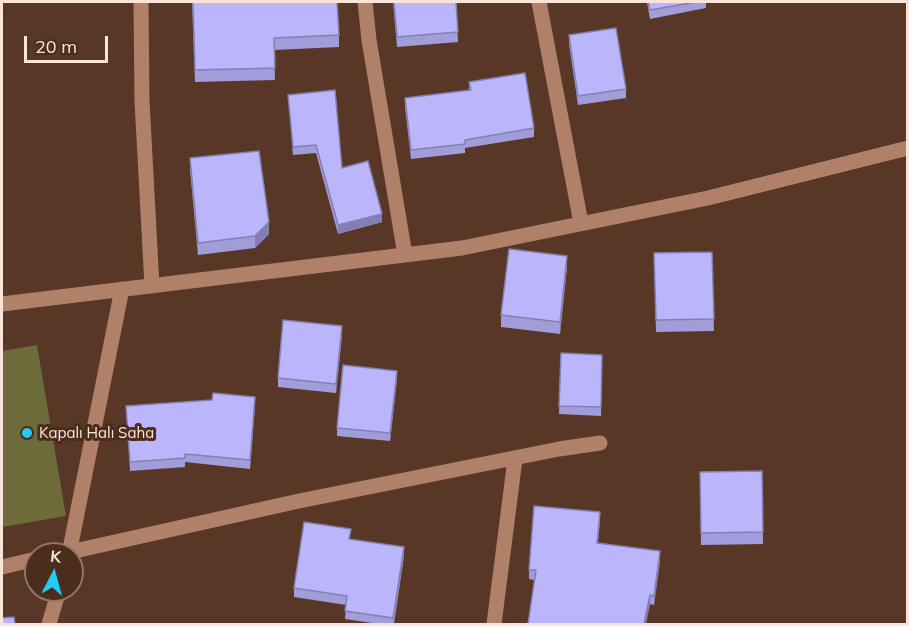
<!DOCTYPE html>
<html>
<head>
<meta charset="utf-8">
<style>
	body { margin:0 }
	#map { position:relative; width:909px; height:626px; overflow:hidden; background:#583727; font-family:Mulish,sans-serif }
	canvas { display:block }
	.frame { position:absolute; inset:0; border:3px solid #f9e4d9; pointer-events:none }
	.north { position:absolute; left:24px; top:542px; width:60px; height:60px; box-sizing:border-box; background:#4c2d1c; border:2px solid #917668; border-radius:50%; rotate:6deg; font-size:16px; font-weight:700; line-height:24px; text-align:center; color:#f9e4d9 }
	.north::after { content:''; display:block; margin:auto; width:21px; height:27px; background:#26c9fe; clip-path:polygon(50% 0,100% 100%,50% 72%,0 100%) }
	.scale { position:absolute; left:24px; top:36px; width:84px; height:27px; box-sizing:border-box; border:3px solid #f9e4d9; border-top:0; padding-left:8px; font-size:18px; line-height:21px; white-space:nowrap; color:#f9e4d9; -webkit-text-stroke:4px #4c2d1c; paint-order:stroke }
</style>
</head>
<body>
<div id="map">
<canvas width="909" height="626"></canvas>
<div class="frame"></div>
<div class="north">K</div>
<div class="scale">20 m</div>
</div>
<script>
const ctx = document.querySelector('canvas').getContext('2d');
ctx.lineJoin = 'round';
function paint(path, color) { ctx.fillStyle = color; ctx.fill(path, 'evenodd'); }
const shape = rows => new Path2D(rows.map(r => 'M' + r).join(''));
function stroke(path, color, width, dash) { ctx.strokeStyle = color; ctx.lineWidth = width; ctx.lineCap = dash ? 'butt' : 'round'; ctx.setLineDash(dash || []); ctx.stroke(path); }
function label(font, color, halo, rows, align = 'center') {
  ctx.font = font + ' Mulish,sans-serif'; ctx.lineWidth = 6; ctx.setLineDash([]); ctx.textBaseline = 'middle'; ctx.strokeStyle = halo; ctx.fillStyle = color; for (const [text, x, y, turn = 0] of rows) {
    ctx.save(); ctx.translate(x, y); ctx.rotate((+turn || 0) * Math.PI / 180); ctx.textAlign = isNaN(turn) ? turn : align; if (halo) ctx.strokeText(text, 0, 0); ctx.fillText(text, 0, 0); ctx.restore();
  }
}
const green = shape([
	[37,345,66,516,2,527,2,351]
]);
const minor = shape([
	[141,2,142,101,152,286],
	[365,2,369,40,405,255],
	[539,2,581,223],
	[2,304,462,248,708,198,908,148],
	[61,554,299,501,559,449,600,443],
	[69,554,122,289],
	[2,567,36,559],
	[49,624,59,590],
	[494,624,515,459]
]);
const wall = shape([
	[192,2,339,35,339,47,274,50,275,80,195,82],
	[393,2,456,2,458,42,397,47],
	[647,2,706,2,706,8,650,19],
	[569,35,626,89,626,98,578,105,569,44],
	[469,82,534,128,534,137,465,148,465,153,411,159,405,107,405,98,469,90],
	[288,95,342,168,382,222,338,234,316,153,293,155],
	[190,158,269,234,255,248,198,255,190,170],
	[712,252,714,331,656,332,654,253],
	[567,267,560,334,501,327,501,315],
	[342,335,336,393,278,387,278,378],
	[561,353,602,355,601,416,559,414],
	[397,379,390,441,337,436,337,428],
	[255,405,250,469,185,462,185,467,130,471,126,406],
	[762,471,763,544,701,545,700,472],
	[600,521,598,543,660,561,654,605,529,579,529,570],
	[351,539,404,556,394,624,379,624,345,619,346,605,294,597,294,588]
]);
const shadedWall = shape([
	[382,214,382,222,338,234,338,225],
	[269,222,269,234,255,248,255,236],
	[567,256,567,267,560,334,560,322],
	[342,326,342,335,336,393,336,384],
	[397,371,397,379,390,441,390,433],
	[255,397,255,405,250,469,250,460],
	[404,547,404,556,393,624,393,618],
	[660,551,660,561,654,605,654,596],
	[650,595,650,605,646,624,644,624]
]);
const building = shape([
	[193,2,337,2,339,35,274,38,275,68,195,70,193,2],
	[394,2,456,2,458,32,397,37,394,2],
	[648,2,696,2,650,10,648,2],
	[616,28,626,89,578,96,569,35,616,28],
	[525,73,534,128,465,140,465,144,411,150,405,98,471,90,469,82,525,73],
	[335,90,342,168,368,161,382,214,338,225,316,145,293,147,288,95,335,90],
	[259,151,269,222,255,236,198,243,190,158,259,151],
	[509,249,567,256,560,322,501,315,509,249],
	[712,252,714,319,656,320,654,253,712,252],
	[283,320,342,326,336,384,278,378,283,320],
	[561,353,602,355,601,407,559,406,561,353],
	[343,365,397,371,390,433,337,428,343,365],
	[213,393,255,397,250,460,185,454,185,458,130,462,126,406,212,400,213,393],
	[762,471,763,532,701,533,700,472,762,471],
	[534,506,600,512,597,543,660,551,654,596,650,595,644,624,528,624,536,570,529,570,534,506],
	[304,522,351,529,349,539,404,547,393,618,345,611,347,596,294,588,304,522],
	[14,617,15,624,2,624,2,618,14,617]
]);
const markers = [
	[27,433,6,"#26c9fe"]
];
const poiNames = [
	["Kapalı Halı Saha",39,433]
];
paint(green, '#6c6b39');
stroke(minor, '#b18068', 15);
paint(wall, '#a19dd8');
paint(shadedWall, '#837fb0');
paint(building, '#bbb6fb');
stroke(building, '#837fb0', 1.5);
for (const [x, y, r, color] of markers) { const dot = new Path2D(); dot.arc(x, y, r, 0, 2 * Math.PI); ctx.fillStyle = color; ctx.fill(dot); stroke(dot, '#4c2d1c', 2); }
label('15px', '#f9e4d9', '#4c2d1c', poiNames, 'left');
</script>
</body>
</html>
